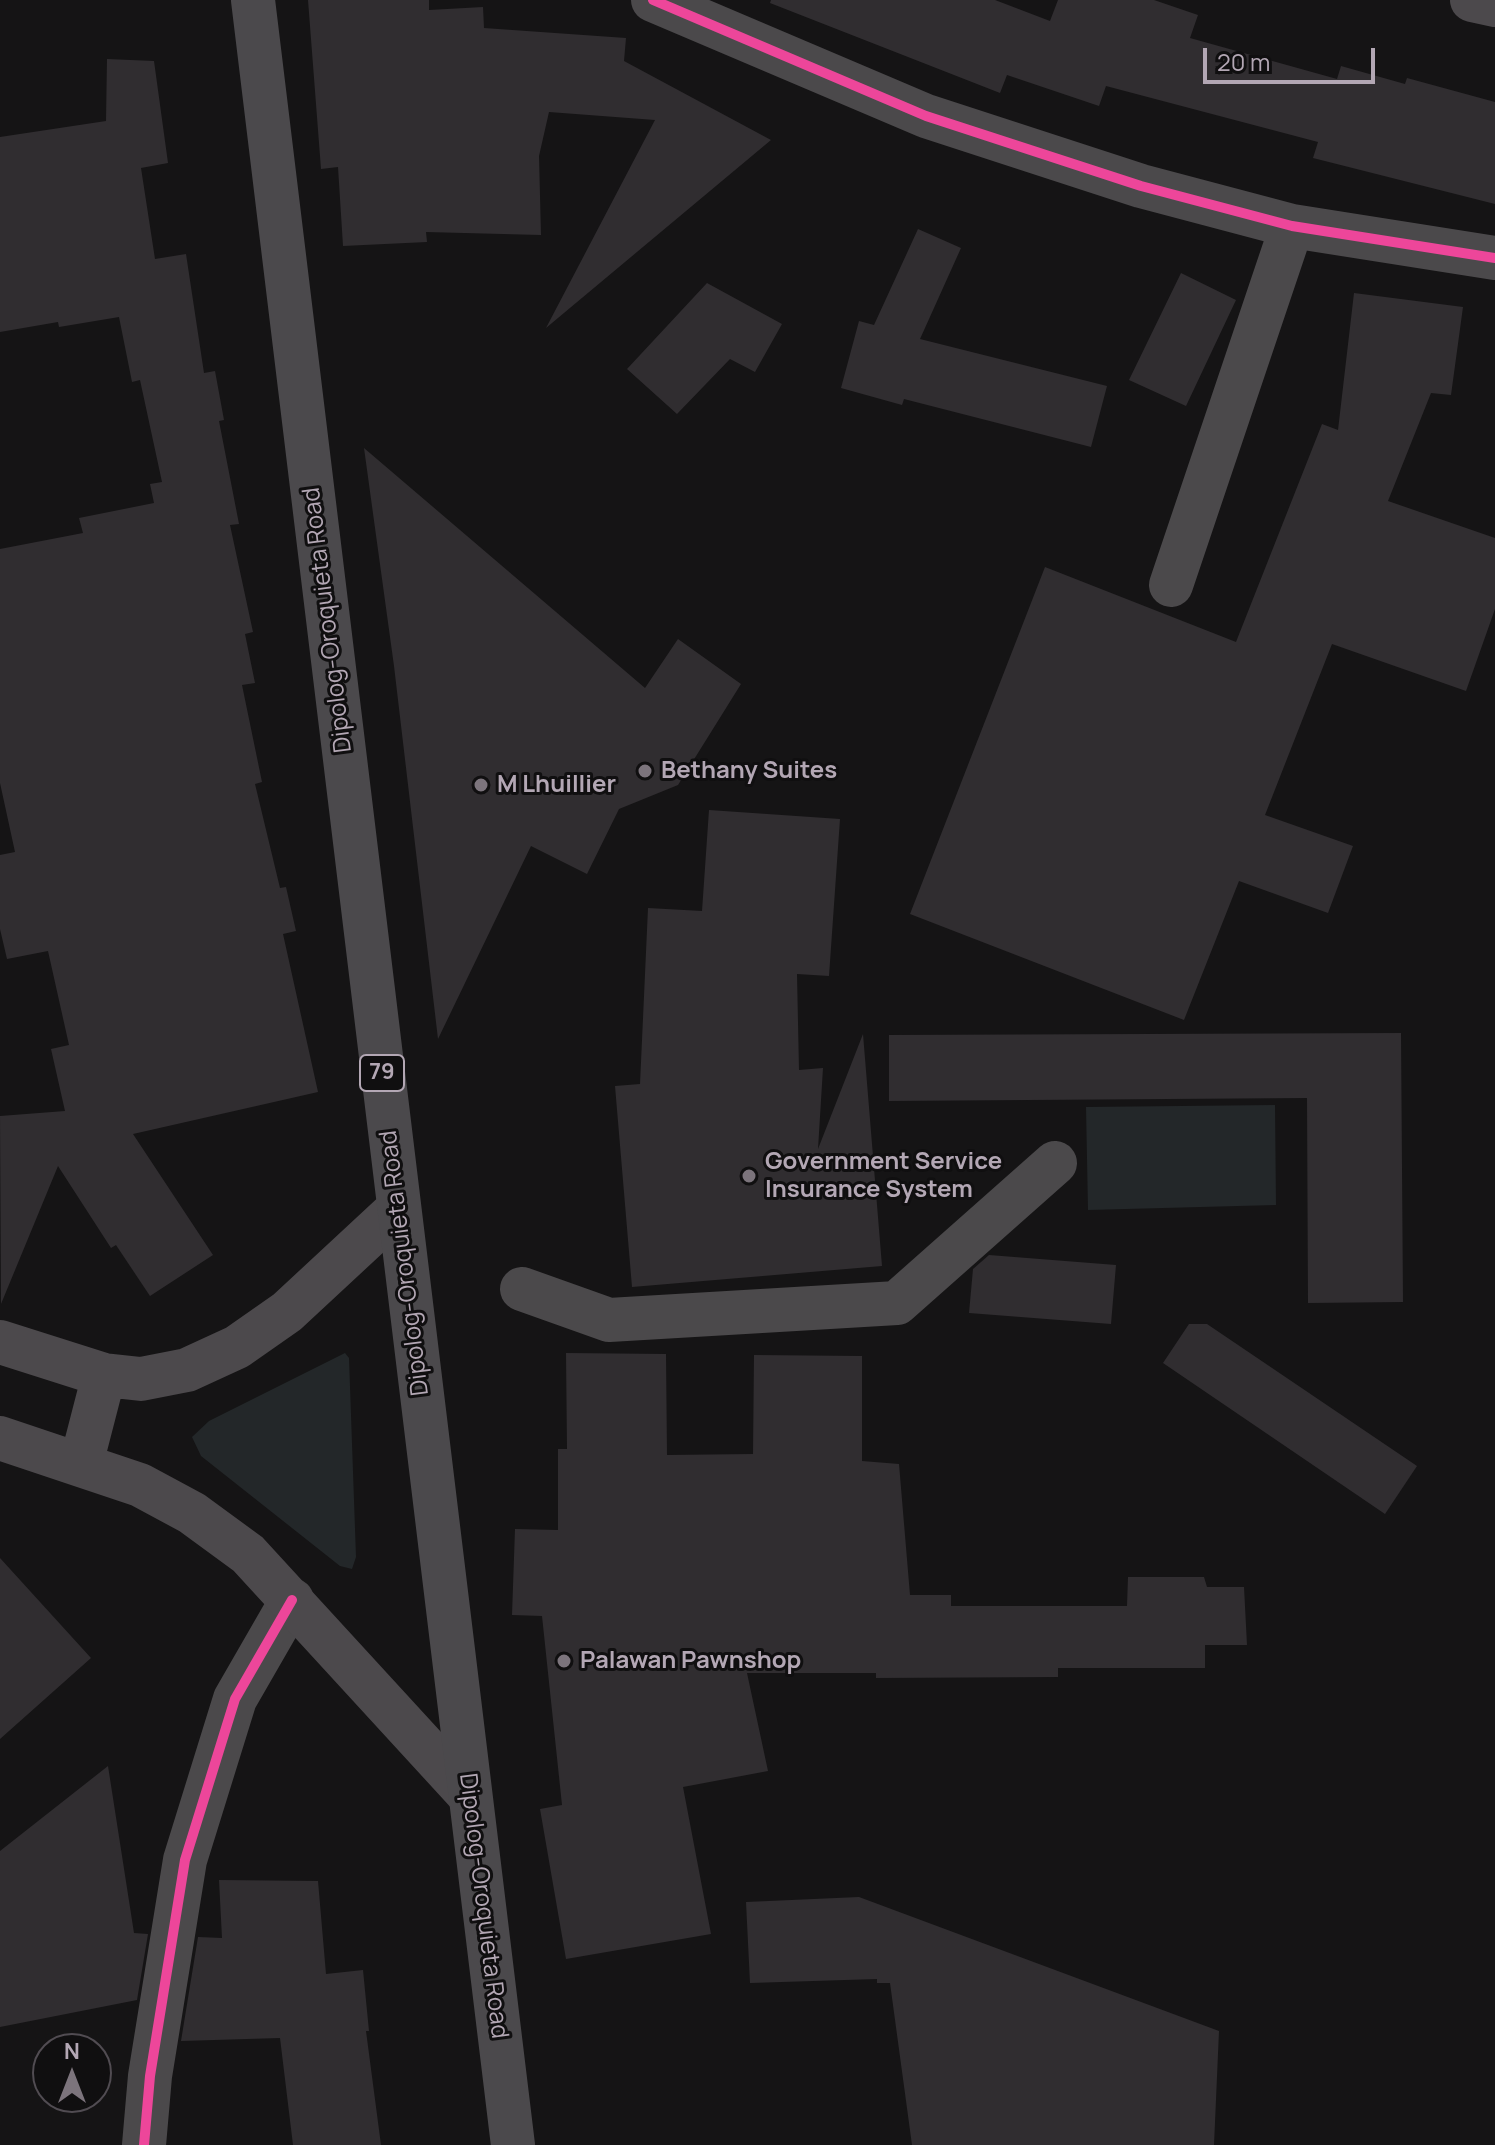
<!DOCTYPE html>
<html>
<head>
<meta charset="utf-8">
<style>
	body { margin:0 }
	#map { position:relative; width:1495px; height:2145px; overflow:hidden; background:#151415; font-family:Manrope,sans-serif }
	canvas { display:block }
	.north { position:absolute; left:32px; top:2033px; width:80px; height:80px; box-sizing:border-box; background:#100f10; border:2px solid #514c52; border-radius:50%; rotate:0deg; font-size:22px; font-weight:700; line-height:32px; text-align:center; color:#b3a7b4 }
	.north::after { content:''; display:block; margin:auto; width:28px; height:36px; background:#7c747c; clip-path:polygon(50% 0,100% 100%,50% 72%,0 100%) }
	.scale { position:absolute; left:1203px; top:48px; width:172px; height:36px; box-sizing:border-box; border:4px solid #b3a7b4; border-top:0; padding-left:10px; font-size:24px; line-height:28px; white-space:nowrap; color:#b3a7b4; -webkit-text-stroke:6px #100f10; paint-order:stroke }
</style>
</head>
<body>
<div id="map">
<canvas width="1495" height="2145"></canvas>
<div class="north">N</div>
<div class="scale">20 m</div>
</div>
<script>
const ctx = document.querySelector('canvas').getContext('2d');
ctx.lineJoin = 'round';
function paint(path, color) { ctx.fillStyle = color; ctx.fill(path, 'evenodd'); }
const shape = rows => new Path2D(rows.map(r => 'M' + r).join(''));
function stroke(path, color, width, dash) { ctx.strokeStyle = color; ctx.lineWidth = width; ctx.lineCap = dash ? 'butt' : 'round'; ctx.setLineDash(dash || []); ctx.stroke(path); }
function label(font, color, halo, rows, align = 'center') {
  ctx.font = font + ' Manrope,sans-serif'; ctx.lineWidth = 6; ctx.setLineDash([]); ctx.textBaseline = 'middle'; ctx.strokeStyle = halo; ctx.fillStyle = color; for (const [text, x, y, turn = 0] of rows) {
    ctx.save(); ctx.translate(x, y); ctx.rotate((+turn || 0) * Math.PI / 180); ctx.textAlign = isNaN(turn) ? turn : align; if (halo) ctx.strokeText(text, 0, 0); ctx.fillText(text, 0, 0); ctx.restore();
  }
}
const green = shape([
	[1275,1105,1276,1205,1088,1210,1086,1107],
	[345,1353,349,1358,356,1557,352,1569,340,1566,201,1456,192,1437,209,1421]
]);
const building = shape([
	[308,0,429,0,429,10,483,7,484,28,626,38,624,61,771,140,546,328,655,120,549,112,539,156,541,235,426,232,427,242,343,246,338,167,321,169],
	[771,0,995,0,1050,21,1058,0,1154,0,1198,15,1190,38,1337,79,1341,66,1405,84,1407,78,1495,102,1495,204,1313,158,1318,142,1106,86,1099,106,1007,75,1000,93,770,3],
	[107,59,154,61,168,163,141,168,155,259,186,254,204,373,215,371,224,420,219,421,239,524,230,525,253,632,245,634,255,683,242,685,262,782,255,784,280,888,286,887,296,931,283,934,318,1092,133,1134,213,1255,150,1296,116,1245,111,1248,58,1166,1,1304,0,1116,65,1111,51,1049,69,1045,48,951,7,959,0,929,0,855,15,852,0,783,0,549,83,533,79,518,154,503,150,484,162,482,140,380,132,382,119,317,59,327,58,322,0,332,0,137,106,121],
	[918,229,961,248,920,339,1107,386,1091,447,904,399,902,405,841,388,859,321,874,325],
	[1181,273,1236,300,1186,406,1129,380],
	[707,283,782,324,755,372,730,359,677,414,627,369],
	[1354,293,1463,307,1451,395,1431,393,1388,501,1495,538,1495,609,1466,691,1332,644,1265,815,1353,846,1328,913,1239,881,1184,1020,910,914,1045,567,1236,642,1322,424,1338,430],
	[364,448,645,688,678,639,741,684,678,785,619,809,587,874,531,846,438,1039,394,666],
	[709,810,840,819,829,976,797,974,799,1070,823,1068,818,1149,863,1034,882,1266,632,1287,615,1086,640,1084,648,908,702,911],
	[1401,1033,1403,1302,1308,1303,1307,1098,889,1101,889,1035],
	[989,1255,1116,1265,1111,1324,969,1313,973,1269],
	[1189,1324,1207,1324,1417,1466,1385,1514,1163,1363],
	[566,1353,666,1354,667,1455,753,1454,754,1355,862,1356,862,1461,899,1464,910,1595,951,1595,951,1606,1127,1606,1128,1577,1204,1577,1207,1587,1244,1587,1247,1645,1205,1645,1205,1668,1058,1668,1058,1677,876,1678,876,1673,747,1673,768,1771,683,1787,711,1934,566,1959,540,1809,562,1805,542,1616,512,1615,515,1529,558,1530,558,1449,567,1449],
	[0,1558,91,1658,0,1739],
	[108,1766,134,1933,148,1934,137,2000,0,2027,0,1851],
	[219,1880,318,1881,326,1974,363,1970,369,2031,366,2031,381,2145,293,2145,280,2038,181,2041,198,1937,222,1938],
	[859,1897,1219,2031,1214,2145,912,2145,890,1983,877,1983,877,1979,750,1983,746,1902]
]);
const minor = shape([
	[653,0,926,116,1141,186,1292,226,1495,258],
	[1171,585,1292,226],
	[522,1289,609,1320,897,1303,1055,1163],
	[144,2145,150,2076,185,1860,235,1699,292,1600]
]);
const major = shape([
	[1472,0,1495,5],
	[0,1342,104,1375,141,1379,187,1370,237,1347,287,1312,399,1208],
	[0,1438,140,1485,192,1513,248,1554,470,1796],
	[81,1464,104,1375]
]);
const highway = shape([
	[253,0,513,2145]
]);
const cycleway = shape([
	[653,0,926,116,1141,186,1292,226,1495,258],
	[144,2145,150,2076,185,1860,235,1699,292,1600]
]);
const markers = [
	[645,771,8,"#7c747c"],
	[481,785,8,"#7c747c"],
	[749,1176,8,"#7c747c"],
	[564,1661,8,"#7c747c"]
];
const shields = [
	[382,1073,44]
];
const shieldNames = [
	["79",382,1073]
];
const streetNames = [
	["Dipolog-Oroquieta Road",328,620,-97],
	["Dipolog-Oroquieta Road",405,1263,-97],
	["Dipolog-Oroquieta Road",483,1906,83]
];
const poiNames = [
	["Bethany Suites",661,771],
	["M Lhuillier",497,785],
	["Government Service",765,1162],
	["Insurance System",765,1190],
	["Palawan Pawnshop",580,1661]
];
paint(green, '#232729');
paint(building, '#302d30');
stroke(minor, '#4b494b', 44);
stroke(major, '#4c494c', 44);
stroke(highway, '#4b494c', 44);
stroke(cycleway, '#ed469a', 10);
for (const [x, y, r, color] of markers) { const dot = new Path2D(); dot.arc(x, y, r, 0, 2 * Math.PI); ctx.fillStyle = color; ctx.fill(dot); stroke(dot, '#100f10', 3); }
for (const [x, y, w] of shields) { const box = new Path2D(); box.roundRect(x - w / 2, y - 18, w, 36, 6); ctx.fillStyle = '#100f10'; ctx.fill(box); stroke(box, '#b3a7b4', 2); }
label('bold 22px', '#b3a7b4', null, shieldNames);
label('24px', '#b3a7b4', '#100f10', streetNames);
label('bold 24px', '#b3a7b4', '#100f10', poiNames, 'left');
</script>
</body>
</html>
